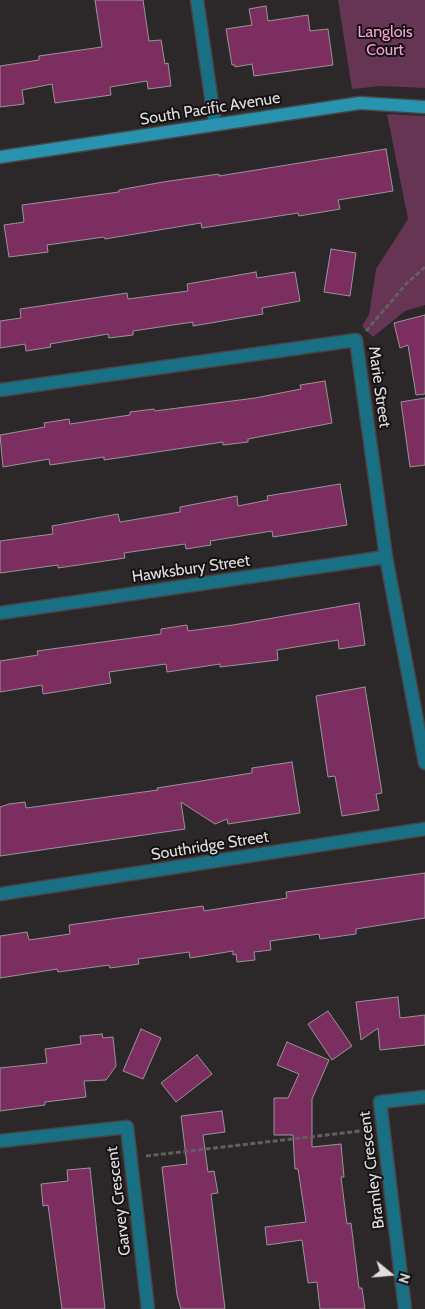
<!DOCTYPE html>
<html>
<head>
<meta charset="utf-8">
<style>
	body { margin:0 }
	#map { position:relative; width:425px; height:1309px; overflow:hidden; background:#2c282a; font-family:Cabin,sans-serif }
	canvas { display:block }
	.north { position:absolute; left:365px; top:1249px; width:50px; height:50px; -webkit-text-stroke:4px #131112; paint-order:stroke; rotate:107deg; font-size:14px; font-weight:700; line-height:20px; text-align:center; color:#e0dddf }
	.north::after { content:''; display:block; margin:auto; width:18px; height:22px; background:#e0dddf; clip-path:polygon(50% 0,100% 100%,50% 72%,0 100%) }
</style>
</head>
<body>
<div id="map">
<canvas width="425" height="1309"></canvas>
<div class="north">N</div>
</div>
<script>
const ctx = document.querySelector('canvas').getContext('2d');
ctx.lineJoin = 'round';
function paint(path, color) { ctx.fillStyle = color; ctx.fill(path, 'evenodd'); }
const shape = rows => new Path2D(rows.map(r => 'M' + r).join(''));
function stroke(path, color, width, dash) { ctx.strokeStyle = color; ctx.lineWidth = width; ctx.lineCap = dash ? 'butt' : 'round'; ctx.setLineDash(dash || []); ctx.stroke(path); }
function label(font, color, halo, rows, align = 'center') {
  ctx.font = font + ' Cabin,sans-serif'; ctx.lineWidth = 4; ctx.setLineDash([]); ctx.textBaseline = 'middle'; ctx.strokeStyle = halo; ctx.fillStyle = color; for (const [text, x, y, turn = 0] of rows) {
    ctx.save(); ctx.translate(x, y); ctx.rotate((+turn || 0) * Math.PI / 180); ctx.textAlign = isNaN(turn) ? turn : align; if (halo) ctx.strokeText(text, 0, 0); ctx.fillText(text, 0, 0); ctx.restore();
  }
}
const green = shape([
	[338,0,425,0,425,88,381,86,352,89],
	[387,114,425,116,425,305,405,311,373,337,362,326,369,315,376,269,408,219]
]);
const building = shape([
	[95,0,143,0,149,41,161,40,165,64,168,63,171,86,148,89,147,81,110,87,111,95,55,103,52,84,22,90,24,104,0,107,0,66,39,60,39,56,102,47,95,0],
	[266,6,268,21,308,15,310,31,328,29,333,65,254,76,252,64,235,67,235,65,232,65,226,29,252,25,249,9,266,6],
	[386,149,393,191,338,200,340,209,299,216,298,213,202,228,201,223,105,239,104,237,47,245,48,252,9,257,4,225,24,222,22,205,119,192,119,190,163,182,219,174,219,176,386,149],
	[331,249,356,253,350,296,324,292,331,249],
	[256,272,257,278,295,272,300,301,262,308,263,314,193,326,193,322,133,331,133,335,109,338,108,334,50,344,51,347,26,351,25,344,0,348,0,321,21,318,20,309,127,293,128,299,188,291,187,284,256,272],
	[425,315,425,394,416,395,408,345,400,348,394,323,425,315],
	[325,381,332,423,248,439,248,442,223,445,223,442,104,460,104,457,50,465,49,459,3,467,0,435,45,427,44,423,69,419,70,424,130,415,130,412,154,409,155,411,255,398,301,389,300,385,325,381],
	[425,398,425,465,410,467,401,402,425,398],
	[340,484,347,525,273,537,272,531,210,541,211,545,186,549,185,544,124,553,125,558,58,568,58,565,0,573,0,541,53,534,52,526,118,514,120,522,180,512,180,507,237,496,238,506,268,500,267,496,340,484],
	[359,603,365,645,339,649,338,640,277,650,278,660,220,667,220,664,167,672,166,664,109,672,111,683,68,690,43,694,42,685,0,692,0,661,38,655,37,651,161,634,161,629,187,625,188,631,233,625,359,603],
	[365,687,382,793,376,794,379,810,342,816,335,776,328,777,316,696,365,687],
	[292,762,300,813,228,824,227,819,215,824,181,802,185,829,0,856,0,807,9,804,25,802,26,808,158,790,157,788,252,773,252,768,292,762],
	[425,873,425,918,356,929,356,934,320,939,319,934,270,941,271,950,254,952,255,960,237,962,236,954,233,955,233,951,190,958,189,952,138,959,139,964,110,968,109,965,58,972,57,969,0,978,0,936,27,932,29,940,70,934,69,925,203,906,204,911,287,898,286,892,425,873],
	[398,997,400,1018,425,1015,425,1045,380,1050,378,1028,361,1040,356,1002,398,997],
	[328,1011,352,1046,332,1060,308,1024,328,1011],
	[141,1029,161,1038,143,1079,123,1071,141,1029],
	[102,1034,103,1038,113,1037,116,1066,106,1080,84,1081,86,1097,45,1102,45,1105,0,1111,0,1068,47,1063,45,1049,81,1044,80,1036,102,1034],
	[287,1042,329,1060,312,1099,312,1147,341,1144,344,1177,341,1177,347,1224,351,1223,359,1288,362,1288,365,1309,320,1309,317,1282,308,1283,302,1240,267,1245,265,1227,306,1222,298,1169,295,1169,293,1135,274,1135,274,1098,288,1098,299,1074,277,1065,287,1042],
	[197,1055,212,1074,176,1102,161,1083,197,1055],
	[222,1111,225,1132,203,1135,208,1172,214,1171,218,1193,211,1194,225,1309,181,1309,177,1295,162,1167,187,1164,181,1116,222,1111],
	[90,1168,105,1309,62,1309,48,1205,43,1206,41,1184,68,1181,67,1170,90,1168]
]);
const path = shape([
	[366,331,407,283,425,267],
	[146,1156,369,1130]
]);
const street = shape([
	[197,0,215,124],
	[0,390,356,340,386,557,425,763],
	[0,613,386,557],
	[0,894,425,829],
	[0,1141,127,1127,148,1309],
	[405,1309,380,1102,425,1097]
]);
const secondary = shape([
	[0,157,360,103,425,107]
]);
const parkNames = [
	["Langlois",385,32],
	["Court",385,50]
];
const streetNames = [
	["South Pacific Avenue",210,109,-9],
	["Marie Street",379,387,82],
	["Hawksbury Street",191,569,-8],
	["Southridge Street",210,846,-9],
	["Bramley Crescent",372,1170,-97],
	["Garvey Crescent",119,1201,-97]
];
paint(green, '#653553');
paint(building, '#7c2e61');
stroke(building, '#9a9497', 1);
stroke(street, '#494547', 15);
stroke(secondary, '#494547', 15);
stroke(path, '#635f61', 3, [5, 2.5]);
stroke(street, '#196f84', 12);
stroke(secondary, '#2893ae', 12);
label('16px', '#faa1d7', '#131112', parkNames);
label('16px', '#e0dddf', '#131112', streetNames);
</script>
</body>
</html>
